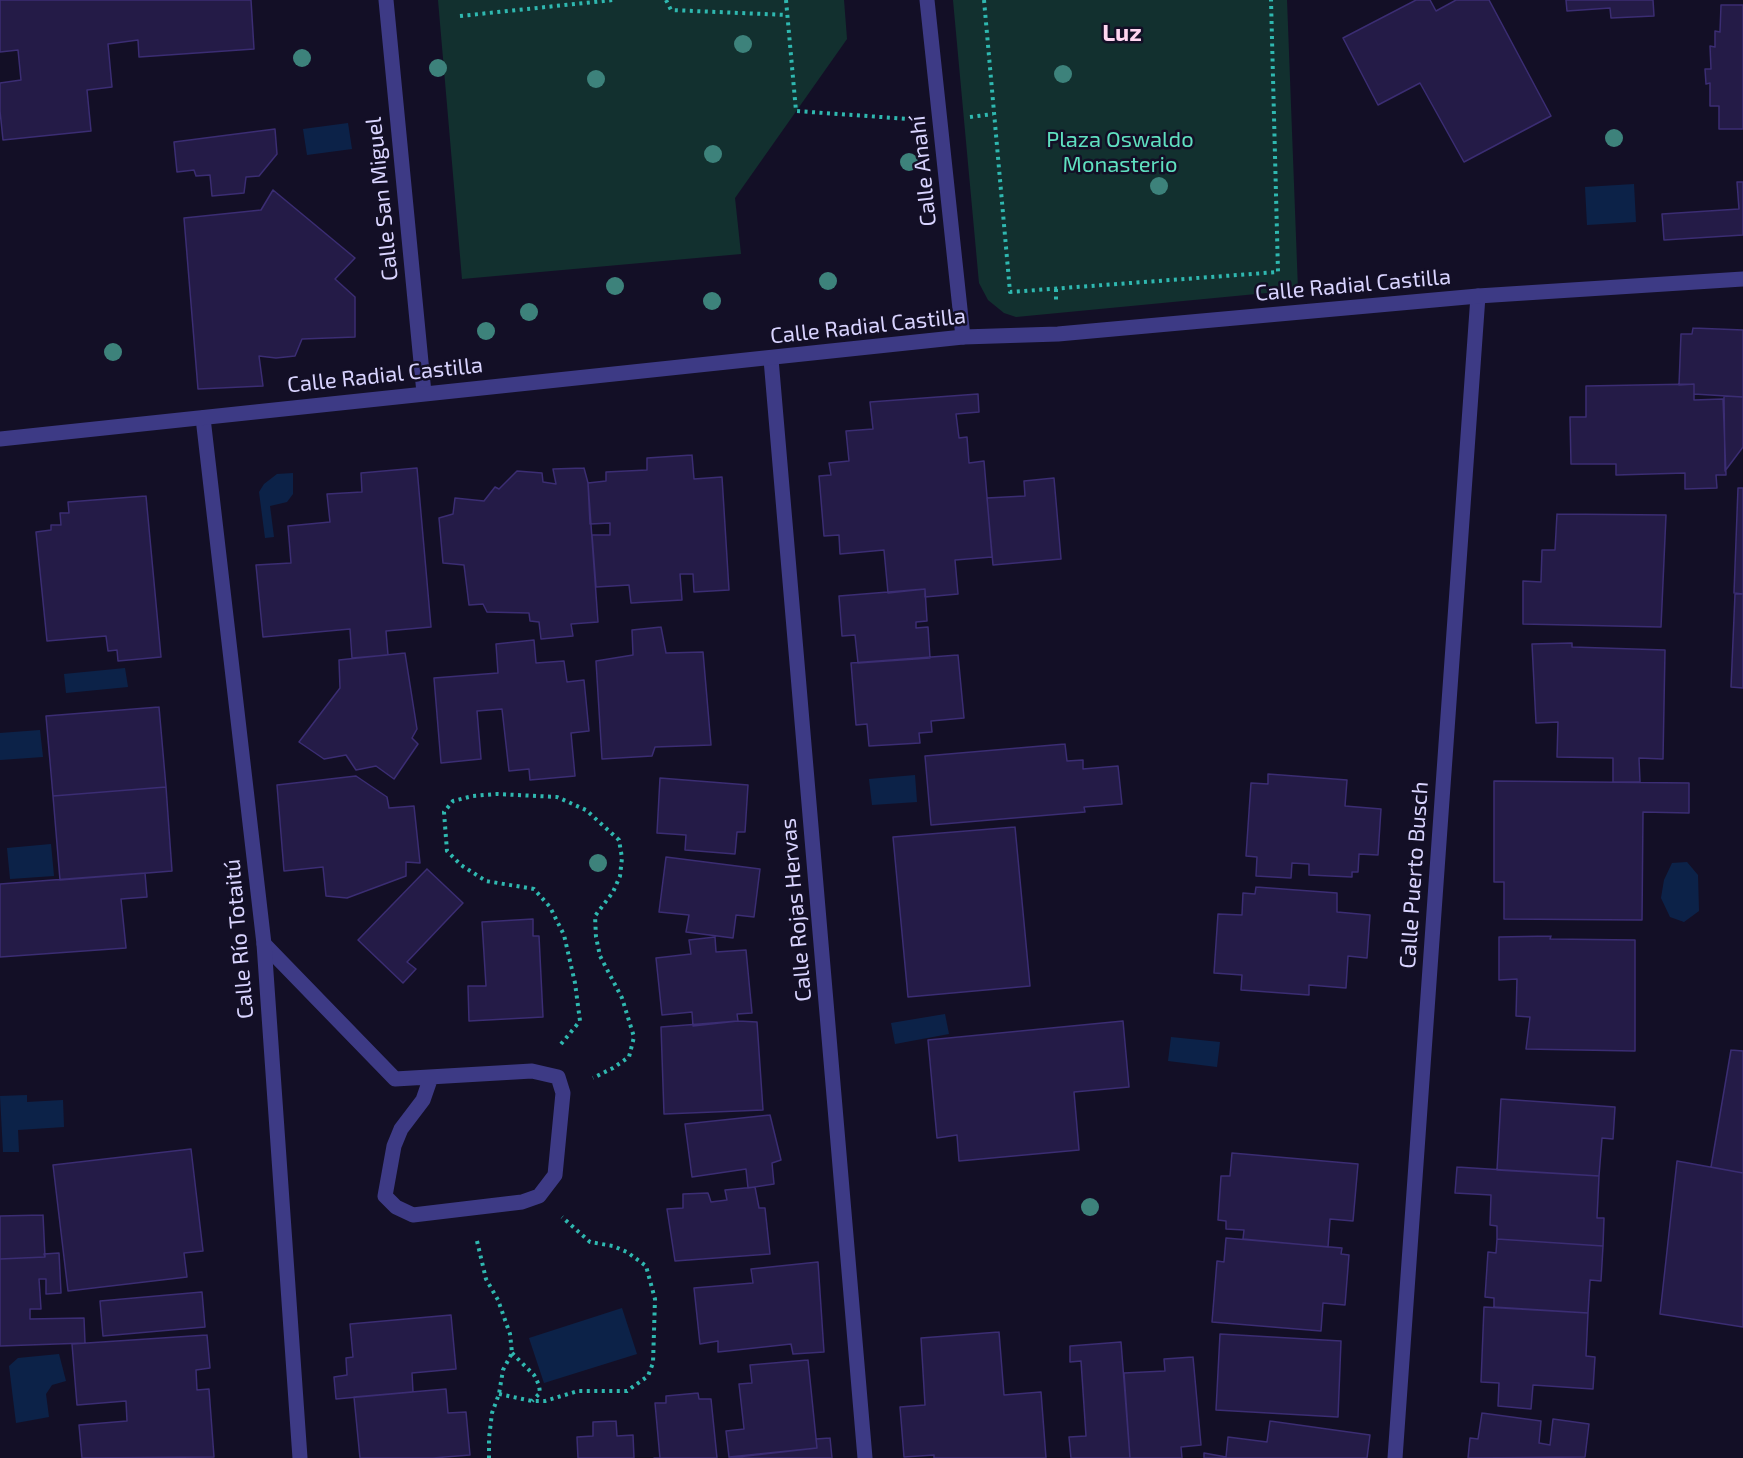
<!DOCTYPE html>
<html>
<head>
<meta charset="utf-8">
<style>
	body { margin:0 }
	canvas { display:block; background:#130f26 }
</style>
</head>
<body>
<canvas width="1743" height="1458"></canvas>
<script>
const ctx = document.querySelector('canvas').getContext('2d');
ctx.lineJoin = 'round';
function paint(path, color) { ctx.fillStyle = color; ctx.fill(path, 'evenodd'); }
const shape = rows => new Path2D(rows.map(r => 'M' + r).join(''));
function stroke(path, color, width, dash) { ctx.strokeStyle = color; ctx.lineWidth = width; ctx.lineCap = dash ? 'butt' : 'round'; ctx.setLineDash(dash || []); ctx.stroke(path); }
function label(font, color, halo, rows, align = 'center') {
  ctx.font = font + ' "Exo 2",sans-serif'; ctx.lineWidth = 5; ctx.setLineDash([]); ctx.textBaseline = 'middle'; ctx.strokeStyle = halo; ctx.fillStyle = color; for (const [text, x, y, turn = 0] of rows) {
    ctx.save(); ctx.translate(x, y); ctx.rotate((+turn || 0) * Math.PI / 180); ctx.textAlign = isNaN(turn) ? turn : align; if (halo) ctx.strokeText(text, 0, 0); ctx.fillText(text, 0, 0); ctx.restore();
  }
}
const green = shape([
	[438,0,844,0,847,39,735,198,741,254,462,279],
	[953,0,1287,0,1298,290,1016,317,1004,313,988,300,979,283]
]);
const water = shape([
	[348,123,352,149,307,155,303,129],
	[1634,184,1636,222,1587,225,1585,187],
	[293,473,293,494,287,502,270,506,274,537,265,538,259,492,264,484,277,474],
	[125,668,128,687,66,693,64,674],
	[40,730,43,757,0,760,0,733],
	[915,775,917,802,872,805,869,779],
	[51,844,54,876,10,879,7,848],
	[1687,862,1698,875,1699,911,1684,922,1670,917,1661,898,1664,880,1672,863],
	[945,1014,949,1034,895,1044,891,1023],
	[1171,1037,1220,1042,1217,1067,1168,1061],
	[27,1095,27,1102,63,1100,64,1127,18,1130,19,1152,3,1152,0,1096],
	[622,1308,637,1354,544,1383,529,1338],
	[59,1354,66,1381,52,1385,46,1394,49,1417,16,1423,9,1366,18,1358]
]);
const building = shape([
	[0,0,251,0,254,49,139,57,138,40,108,44,112,87,87,90,91,131,3,140,0,111,0,83,21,80,18,50,0,52,0,0],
	[1416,0,1430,0,1436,11,1456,0,1489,0,1551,116,1464,162,1420,83,1378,105,1343,38,1416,0],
	[1566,0,1653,0,1654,16,1611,18,1610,8,1567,11,1566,0],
	[1721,5,1743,5,1743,129,1719,129,1719,106,1710,106,1710,83,1706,84,1705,69,1711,69,1710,46,1715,47,1715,31,1720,32,1721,5],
	[275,129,277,154,259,176,246,177,244,193,212,196,210,175,196,176,194,170,177,172,174,142,275,129],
	[1737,182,1743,182,1743,235,1664,240,1662,214,1739,209,1737,182],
	[273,190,355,258,335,279,355,297,355,337,302,339,295,356,276,358,259,356,263,386,198,389,184,218,261,210,273,190],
	[1693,328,1743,330,1743,397,1694,394,1694,384,1679,385,1681,334,1692,334,1693,328],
	[1694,384,1694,400,1723,399,1726,475,1716,475,1717,488,1685,489,1685,473,1616,475,1616,464,1571,464,1570,417,1586,417,1586,386,1694,384],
	[978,394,979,412,956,414,959,438,967,437,969,463,984,461,992,557,955,560,958,594,925,597,925,589,888,593,884,550,840,554,839,535,824,536,819,476,831,475,829,463,849,461,846,431,873,429,870,402,978,394],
	[1724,396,1743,397,1743,447,1725,471,1724,396],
	[692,455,694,479,722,477,729,590,694,592,693,574,680,574,682,600,631,603,629,585,596,587,592,535,610,535,610,523,590,524,588,483,606,481,606,472,647,470,647,458,692,455],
	[417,468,431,627,386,631,388,655,352,658,350,629,263,637,256,565,291,563,288,526,330,522,327,494,362,492,361,473,417,468],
	[584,468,588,483,598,622,571,624,573,636,541,639,539,622,530,621,529,613,487,612,483,604,469,605,464,565,443,563,439,518,453,514,455,498,484,501,495,487,499,489,517,471,542,473,543,482,556,484,553,469,584,468],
	[1054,478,1061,559,993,565,987,498,1025,496,1024,481,1054,478],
	[1738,488,1743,488,1743,594,1734,593,1738,488],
	[146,496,161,657,118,661,117,650,108,651,106,636,47,641,36,532,51,530,51,525,61,525,60,513,69,513,68,502,146,496],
	[1557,514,1666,515,1661,627,1523,624,1523,581,1541,582,1542,550,1555,550,1557,514],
	[925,589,927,621,916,622,916,628,928,627,930,658,858,663,855,635,842,636,839,596,925,589],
	[1735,594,1743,594,1743,688,1731,687,1735,594],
	[661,627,666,653,703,652,711,745,655,747,652,756,602,759,596,661,633,655,632,630,661,627],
	[534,640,536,663,564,661,567,682,584,680,589,731,571,733,575,776,530,780,529,769,509,771,502,709,477,711,481,759,441,763,434,678,498,673,496,644,534,640],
	[1572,643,1572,647,1665,650,1663,759,1639,758,1640,782,1613,782,1613,758,1557,757,1558,722,1536,723,1532,644,1572,643],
	[405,653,417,729,412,738,418,744,394,779,376,766,356,770,346,755,324,759,299,742,340,688,339,660,405,653],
	[958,655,964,718,931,721,932,732,919,733,920,743,869,746,867,724,856,725,851,663,958,655],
	[159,707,166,787,53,796,46,716,159,707],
	[1065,744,1067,761,1083,760,1083,769,1118,766,1122,804,1084,807,1085,812,931,825,925,756,1065,744],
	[1268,774,1347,780,1345,806,1381,809,1378,855,1359,854,1358,872,1352,872,1352,877,1309,875,1309,864,1292,863,1291,878,1256,876,1257,857,1246,856,1251,783,1268,784,1268,774],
	[356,776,387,797,389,808,414,806,420,863,406,862,406,876,347,898,326,896,323,867,284,871,277,785,356,776],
	[660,778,748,785,745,832,737,832,735,854,685,850,686,835,657,833,660,778],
	[1494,781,1689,783,1689,813,1643,812,1642,920,1504,919,1504,882,1494,882,1494,781],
	[166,787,172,871,60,880,53,796,166,787],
	[1015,827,1030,986,908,997,893,837,1015,827],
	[666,857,760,869,754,917,736,915,733,938,686,932,689,915,659,912,666,857],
	[427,869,463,903,407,962,416,969,403,983,358,940,427,869],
	[145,873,147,897,121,899,126,948,0,957,0,884,145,873],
	[1256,887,1337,893,1337,912,1370,915,1367,958,1348,956,1346,988,1309,985,1309,995,1241,990,1242,975,1214,973,1218,914,1242,915,1243,893,1255,894,1256,887],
	[533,919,533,936,539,936,543,1017,469,1021,468,986,486,986,482,922,533,919],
	[1551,936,1550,939,1635,940,1635,1051,1526,1049,1530,1017,1516,1016,1517,979,1499,980,1499,937,1551,936],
	[715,937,716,952,746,950,752,1013,737,1014,738,1021,693,1026,692,1012,662,1015,656,958,691,954,689,940,715,937],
	[738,1021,757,1022,763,1110,664,1114,661,1027,738,1021],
	[1123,1021,1129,1087,1074,1092,1079,1150,959,1161,957,1135,937,1138,928,1040,1123,1021],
	[1731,1050,1743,1051,1743,1173,1711,1167,1731,1050],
	[1501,1099,1615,1107,1613,1139,1602,1138,1599,1176,1497,1170,1501,1099],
	[770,1115,781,1160,772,1163,774,1184,748,1188,746,1169,692,1177,685,1124,770,1115],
	[191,1149,203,1251,184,1253,187,1277,68,1291,53,1165,191,1149],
	[1232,1153,1358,1164,1353,1221,1330,1219,1328,1247,1243,1239,1244,1230,1226,1229,1226,1221,1218,1220,1221,1176,1230,1176,1232,1153],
	[1677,1161,1743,1173,1743,1327,1660,1314,1677,1161],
	[1457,1167,1599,1176,1597,1218,1604,1218,1603,1246,1497,1239,1497,1226,1490,1225,1491,1195,1455,1193,1457,1167],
	[755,1187,759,1208,765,1208,770,1254,675,1261,667,1209,683,1208,683,1194,708,1193,711,1202,727,1200,725,1190,755,1187],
	[43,1215,45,1257,0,1259,0,1216,43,1215],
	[1226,1238,1342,1248,1341,1254,1349,1255,1345,1305,1323,1303,1321,1331,1212,1322,1217,1261,1224,1262,1226,1238],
	[1497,1239,1603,1246,1601,1281,1590,1280,1588,1313,1494,1307,1494,1298,1485,1297,1488,1252,1496,1253,1497,1239],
	[59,1253,61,1293,46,1294,46,1279,39,1279,41,1309,30,1309,30,1319,84,1318,85,1343,0,1346,0,1259,45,1257,44,1254,59,1253],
	[818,1262,824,1352,793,1354,791,1344,718,1352,718,1341,700,1344,694,1288,753,1283,751,1269,818,1262],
	[202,1292,205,1327,103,1336,100,1301,202,1292],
	[1484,1307,1588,1313,1586,1356,1595,1357,1593,1389,1533,1385,1531,1409,1498,1406,1499,1383,1481,1382,1484,1307],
	[451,1315,456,1369,412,1373,413,1392,336,1399,334,1377,347,1375,346,1358,353,1357,350,1324,451,1315],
	[999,1332,1004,1395,1041,1392,1046,1458,934,1458,934,1455,904,1457,900,1407,925,1405,921,1338,999,1332],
	[1220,1334,1341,1341,1338,1417,1216,1410,1220,1334],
	[207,1335,210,1368,196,1370,197,1390,209,1389,214,1457,82,1458,79,1425,127,1421,126,1401,77,1405,72,1344,207,1335],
	[1121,1342,1130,1458,1071,1458,1069,1437,1086,1436,1081,1361,1070,1362,1070,1346,1121,1342],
	[1193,1357,1201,1445,1181,1447,1182,1458,1130,1458,1124,1373,1165,1371,1164,1359,1193,1357],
	[808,1360,817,1448,729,1457,726,1431,744,1429,739,1384,752,1383,750,1365,808,1360],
	[446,1389,448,1413,466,1412,470,1455,433,1458,360,1458,354,1397,446,1389],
	[698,1393,699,1399,711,1399,717,1458,654,1458,660,1458,655,1403,666,1403,666,1396,698,1393],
	[1482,1413,1541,1421,1539,1443,1550,1445,1553,1419,1589,1424,1585,1457,1468,1458,1470,1438,1478,1439,1482,1413],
	[616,1421,617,1436,633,1435,634,1458,578,1458,577,1437,593,1436,593,1422,616,1421],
	[1270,1421,1370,1435,1367,1458,1204,1458,1204,1453,1226,1457,1228,1437,1267,1442,1270,1421],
	[830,1438,832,1458,729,1458,817,1448,816,1439,830,1438]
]);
const path = shape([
	[666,0,671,10,787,15],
	[786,0,796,111,909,119],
	[984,0,1010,292,1278,272,1271,0],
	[460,16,613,0],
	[970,117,993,114],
	[1056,289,1056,303],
	[561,1044,580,1021,575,983,564,935,550,907,534,889,486,881,461,865,447,851,444,812,453,801,473,796,497,794,557,797,586,810,619,840,622,858,620,876,613,892,595,916,596,937,600,956,622,998,634,1037,629,1057,613,1068,593,1078],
	[477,1241,486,1279,498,1300,510,1334,512,1353,503,1370,499,1394,492,1413,489,1438,489,1458],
	[512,1353,534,1375,539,1385,540,1393,532,1401],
	[499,1394,532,1401,545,1401,578,1391,627,1391,648,1376,653,1363,655,1299,646,1266,627,1252,613,1246,590,1242,562,1217]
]);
const service = shape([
	[264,944,395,1079,532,1071,558,1077,563,1093,555,1175,539,1196,522,1202,413,1215,396,1207,385,1196,394,1146,401,1129,423,1100,431,1077]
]);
const minor = shape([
	[386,0,424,393],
	[927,0,963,337],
	[771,359,865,1458],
	[203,418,264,944,300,1458],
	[1395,1458,1478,296]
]);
const tertiary = shape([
	[0,439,963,337,1058,334,1478,296,1743,279]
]);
const trees = [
	[743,44],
	[302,58],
	[438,68],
	[1063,74],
	[596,79],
	[1614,138],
	[713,154],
	[909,162],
	[1159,186],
	[828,281],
	[615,286],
	[712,301],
	[529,312],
	[486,331],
	[113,352],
	[598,863],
	[1090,1207]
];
const parkNames = [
	["Plaza Oswaldo",1120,140],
	["Monasterio",1120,165]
];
const streetNames = [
	["Calle Anahí",923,171,-96],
	["Calle San Miguel",382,199,-96],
	["Calle Radial Castilla",1353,285,-5],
	["Calle Radial Castilla",868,326,-6],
	["Calle Radial Castilla",385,375,-6],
	["Calle Puerto Busch",1414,875,-86],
	["Calle Rojas Hervas",796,910,-95],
	["Calle Río Totaitú",239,939,-95]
];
const neighbourhoodNames = [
	["Luz",1122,33]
];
paint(green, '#12302f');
paint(water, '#0c2248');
paint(building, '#241b47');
stroke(building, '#3b2d73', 1.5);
stroke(path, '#2fb8b0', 4, [3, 4.5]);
stroke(service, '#3d3a85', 15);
stroke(minor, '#3d3a85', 15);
stroke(tertiary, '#3d3a85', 15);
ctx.fillStyle = '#3d827b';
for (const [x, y] of trees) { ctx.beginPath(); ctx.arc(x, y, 9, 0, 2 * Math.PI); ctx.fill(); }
label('22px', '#5fe0c0', '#130f26', parkNames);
label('22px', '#d9d4ff', '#130f26', streetNames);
label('bold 24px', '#ffd6f0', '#130f26', neighbourhoodNames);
</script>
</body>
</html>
